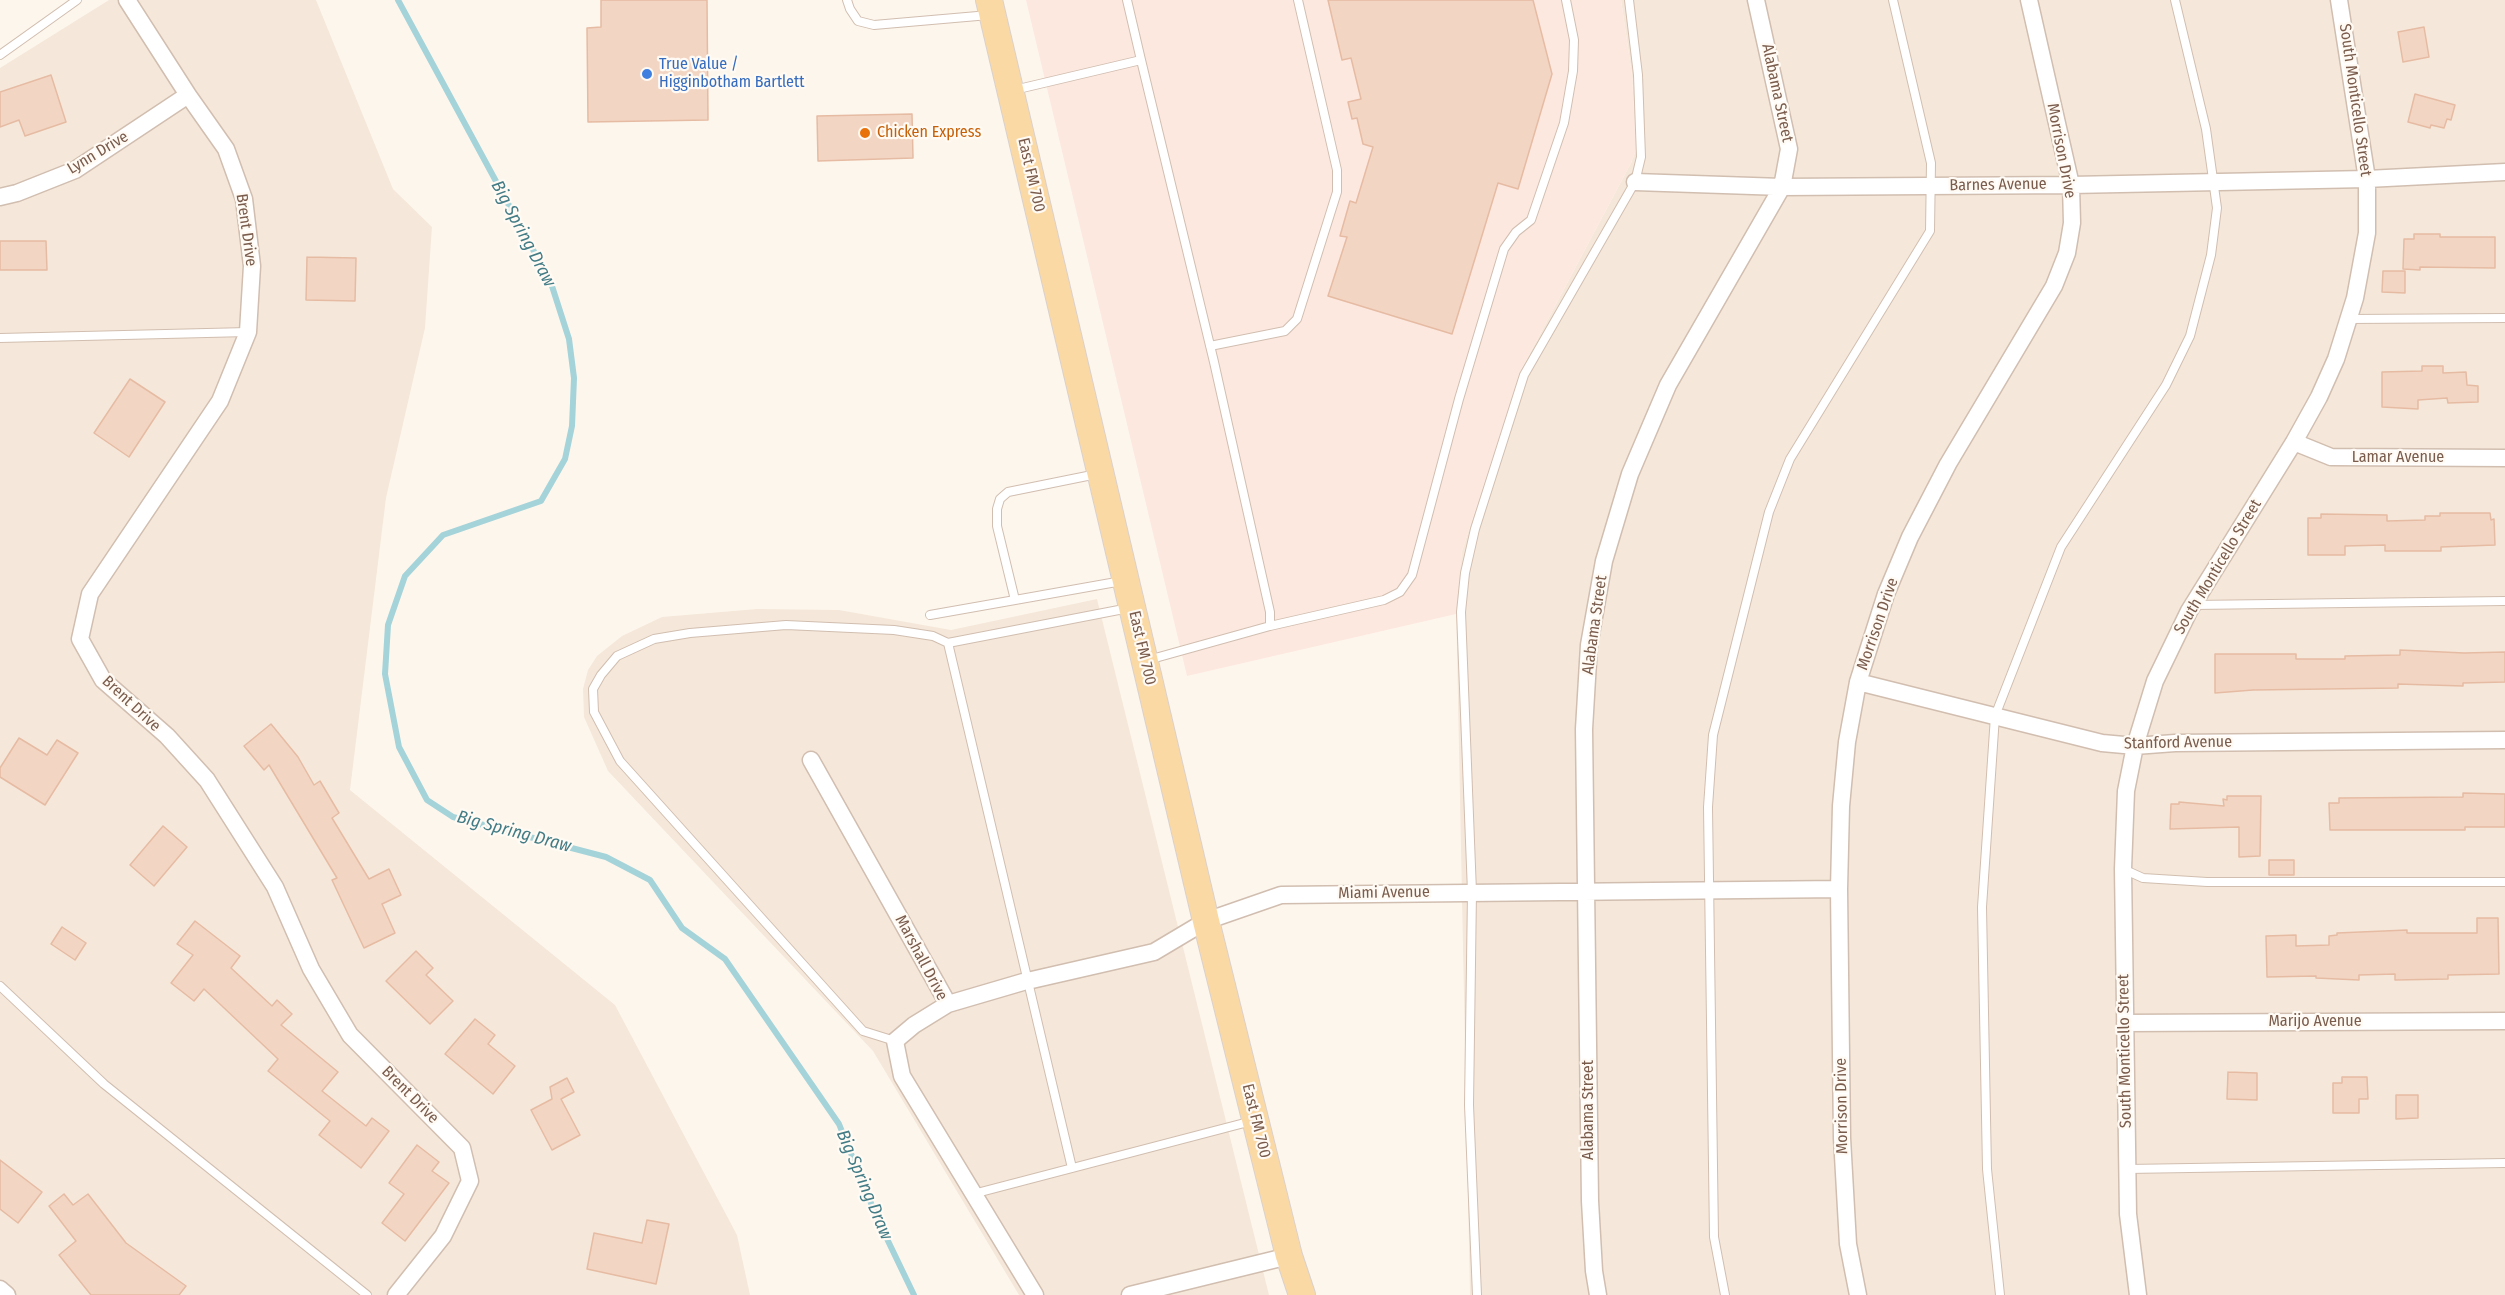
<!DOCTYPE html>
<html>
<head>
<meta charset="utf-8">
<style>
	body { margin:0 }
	canvas { display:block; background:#fdf6ec }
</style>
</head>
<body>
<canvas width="2505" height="1295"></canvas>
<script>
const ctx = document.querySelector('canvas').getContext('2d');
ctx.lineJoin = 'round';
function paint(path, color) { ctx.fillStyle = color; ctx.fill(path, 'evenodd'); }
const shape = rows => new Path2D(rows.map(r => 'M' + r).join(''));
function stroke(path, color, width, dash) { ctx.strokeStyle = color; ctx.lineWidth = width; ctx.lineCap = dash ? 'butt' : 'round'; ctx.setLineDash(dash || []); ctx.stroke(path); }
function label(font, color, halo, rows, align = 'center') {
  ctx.font = font + ' "Fira Sans Condensed",sans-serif'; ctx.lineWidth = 4.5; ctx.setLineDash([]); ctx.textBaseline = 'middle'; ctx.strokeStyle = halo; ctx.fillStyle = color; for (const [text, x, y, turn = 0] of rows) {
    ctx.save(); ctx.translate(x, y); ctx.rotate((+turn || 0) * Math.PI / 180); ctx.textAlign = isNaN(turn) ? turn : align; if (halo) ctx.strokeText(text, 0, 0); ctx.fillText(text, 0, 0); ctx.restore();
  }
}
const residential = shape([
	[109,0,316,0,393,189,432,227,425,328,386,498,350,790,615,1005,737,1235,750,1295,0,1295,0,68],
	[1621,0,2505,0,2505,1295,1470,1295,1456,600,1462,551,1522,368,1631,163,1636,150,1632,75],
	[1097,599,1269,1295,1019,1295,873,1051,608,771,584,717,583,689,588,670,597,656,622,636,662,617,757,609,839,610,951,630]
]);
const commercial = shape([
	[1026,0,1621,0,1632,75,1636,150,1631,163,1522,368,1462,551,1456,614,1187,676]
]);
const stream = shape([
	[398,0,551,283,569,339,574,378,572,426,565,459,541,501,443,535,405,576,388,625,385,674,399,747,427,800,453,817,606,857,650,880,682,928,725,959,839,1124,877,1218,914,1295]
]);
const building = shape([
	[601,0,707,0,708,120,588,122,587,28,601,27,601,0],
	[1328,0,1533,0,1552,74,1518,189,1498,183,1452,334,1328,296,1347,237,1340,236,1350,201,1356,203,1373,147,1363,144,1357,118,1352,119,1348,102,1361,99,1351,58,1342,60,1328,0],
	[2424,27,2429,57,2403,62,2398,32,2424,27],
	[51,75,66,122,25,136,19,120,0,127,0,92,51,75],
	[2415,94,2455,105,2451,120,2447,119,2444,128,2431,125,2430,128,2408,122,2415,94],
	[912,114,913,158,818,161,817,116,912,114],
	[2414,234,2440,234,2440,237,2495,237,2495,268,2420,267,2420,270,2403,269,2404,239,2414,239,2414,234],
	[0,241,46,241,47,270,0,270,0,241],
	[307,257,356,258,355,301,306,300,307,257],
	[2383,271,2405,271,2405,293,2382,292,2383,271],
	[2422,366,2443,366,2443,373,2466,372,2467,385,2478,386,2478,402,2448,403,2447,398,2418,400,2418,409,2382,407,2382,372,2422,371,2422,366],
	[130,379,165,402,129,457,94,433,130,379],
	[2440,513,2490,513,2491,520,2494,519,2495,545,2441,547,2441,551,2385,551,2385,545,2345,546,2345,555,2308,555,2308,518,2321,518,2321,514,2387,515,2387,521,2425,520,2425,516,2440,516,2440,513],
	[2400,650,2464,653,2505,652,2505,682,2463,683,2463,686,2398,684,2398,688,2253,690,2215,693,2215,654,2296,654,2296,659,2345,659,2345,656,2400,655,2400,650],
	[271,724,298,757,314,785,320,781,339,813,332,818,369,879,389,869,401,895,382,904,395,933,364,948,332,880,337,878,269,765,264,770,244,746,271,724],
	[19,738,47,755,57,740,78,753,45,805,0,777,0,768,19,738],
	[2463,793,2505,794,2505,827,2465,827,2465,830,2330,830,2329,803,2339,803,2339,798,2463,797,2463,793],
	[2227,796,2261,796,2260,856,2239,857,2239,827,2170,829,2171,804,2179,804,2179,802,2224,806,2223,799,2227,800,2227,796],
	[163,826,187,847,154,886,130,865,163,826],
	[2269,860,2294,860,2294,875,2269,875,2269,860],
	[2477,918,2498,918,2499,974,2448,975,2448,979,2395,980,2395,974,2359,975,2359,980,2316,978,2316,976,2267,977,2266,936,2296,935,2296,946,2329,945,2329,936,2337,935,2337,933,2407,930,2407,933,2477,933,2477,918],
	[195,921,240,956,231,968,272,1006,277,1000,292,1014,281,1025,338,1072,322,1091,366,1126,372,1118,389,1131,361,1168,319,1135,330,1121,268,1071,278,1059,204,989,194,1001,171,983,193,955,177,944,195,921],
	[62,927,86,943,75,960,51,944,62,927],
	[416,951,433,968,426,975,453,1001,430,1024,386,981,416,951],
	[475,1019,495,1035,488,1044,515,1066,493,1094,445,1054,475,1019],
	[2228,1072,2257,1073,2257,1100,2227,1099,2228,1072],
	[2342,1077,2367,1077,2368,1099,2359,1099,2359,1113,2333,1113,2333,1083,2342,1083,2342,1077],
	[567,1078,574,1092,561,1099,580,1135,552,1150,531,1110,552,1099,550,1087,567,1078],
	[2396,1095,2418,1095,2418,1118,2396,1119,2396,1095],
	[417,1145,439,1162,432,1171,449,1183,405,1241,382,1223,404,1194,389,1183,417,1145],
	[0,1160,42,1192,18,1223,0,1209,0,1160],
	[64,1194,73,1205,88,1194,126,1243,186,1286,179,1295,91,1295,59,1255,76,1241,49,1206,64,1194],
	[647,1220,669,1224,656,1284,587,1269,594,1233,642,1243,647,1220]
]);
const lane = shape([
	[847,0,850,9,858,21,874,25,989,15],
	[0,55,77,0],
	[1141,60,1214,362,1270,612,1270,626,1148,660],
	[1014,90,1141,60,1127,0],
	[2349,319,2505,318],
	[0,338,248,332],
	[1210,346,1285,331,1297,319,1337,192,1337,170,1298,0],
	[1097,474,1008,492,1000,499,997,509,997,526,1015,600,1122,581],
	[2193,605,2505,601],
	[930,615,1015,600],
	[1270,626,1384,600,1400,592,1412,575,1459,399,1504,249,1516,232,1531,220,1564,123,1573,71,1574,40,1566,0],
	[948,643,1129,608],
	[2123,869,2143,878,2207,882,2505,882],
	[0,986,104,1084,367,1295],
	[895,1041,863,1031,620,761,594,712,593,689,601,675,617,656,654,639,690,633,786,625,894,630,933,636,948,643,1072,1168],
	[2127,1169,2505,1163],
	[973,1194,1252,1121],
	[1477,1295,1469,1105,1472,892,1461,612,1465,573,1475,529,1524,375,1635,182,1641,157,1638,75,1629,0],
	[1725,1295,1714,1237,1708,807,1713,735,1769,512,1790,459,1930,231,1931,163,1893,0],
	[2000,1295,1987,1169,1982,907,1995,716,2061,547,2166,385,2190,336,2211,255,2217,208,2206,129,2175,0]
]);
const street = shape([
	[127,0,188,95,226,149,244,199,252,266,248,332,220,401,90,594,80,639,103,680,167,736,207,780,275,887,311,969,350,1035,462,1148,470,1181,443,1236,396,1295],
	[1635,182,1782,187,2071,185,2367,179,2505,172],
	[0,197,17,193,75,170,188,95],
	[2294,442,2331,457,2505,458],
	[1858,682,2102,743,2135,746,2175,743,2505,740],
	[811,760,948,1004,914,1025,895,1041,902,1076,1035,1295],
	[948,1004,1023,982,1154,952,1206,921,1281,895,1839,889],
	[2125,1023,2505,1021],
	[0,1289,7,1295],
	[1130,1295,1289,1256],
	[1598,1295,1594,1271,1590,1201,1584,729,1589,645,1604,561,1630,474,1668,385,1782,187,1789,149,1756,0],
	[1858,1295,1848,1244,1842,1138,1839,889,1841,806,1847,742,1858,682,1886,594,1910,537,1948,464,2054,286,2067,253,2072,223,2071,185,2029,0],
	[2138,1295,2128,1214,2123,869,2126,791,2135,746,2155,681,2189,611,2294,442,2319,397,2336,359,2355,298,2367,233,2367,179,2339,0]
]);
const primary = shape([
	[989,0,1206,921,1289,1256,1302,1295]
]);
const markers = [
	[647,74,6,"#3f7fe0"],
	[865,133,6,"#e8710a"]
];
const shopNames = [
	["True Value /",659,65],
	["Higginbotham Bartlett",659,83]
];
const streetNames = [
	["Alabama Street",1777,93,78],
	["South Monticello Street",2355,100,82],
	["Morrison Drive",2061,151,79],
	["Lynn Drive",98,153,-31],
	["East FM 700",1031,175,77],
	["Barnes Avenue",1998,185,-1],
	["Brent Drive",246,230,82],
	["Lamar Avenue",2398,458],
	["South Monticello Street",2218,567,-59],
	["Morrison Drive",1878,624,-71],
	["Alabama Street",1595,625,-82],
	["East FM 700",1142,648,77],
	["Brent Drive",131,704,43],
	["Stanford Avenue",2178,743,-1],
	["Miami Avenue",1384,893,-1],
	["Marshall Drive",921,958,62],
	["Marijo Avenue",2315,1022],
	["South Monticello Street",2125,1051,-91],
	["Brent Drive",410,1095,45],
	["Morrison Drive",1842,1106,-91],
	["Alabama Street",1589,1110,-90],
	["East FM 700",1256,1121,76]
];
const foodNames = [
	["Chicken Express",877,133]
];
const waterNames = [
	["Big Spring Draw",523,234,62],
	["Big Spring Draw",514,832,15],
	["Big Spring Draw",864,1185,67]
];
paint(residential, '#f5e8da');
paint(commercial, '#fde8e0');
stroke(stream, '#a5d3da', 6);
paint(building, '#f3d5c3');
stroke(building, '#e6bba3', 1.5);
stroke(lane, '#d1beb0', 10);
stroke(street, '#d1beb0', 19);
stroke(primary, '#dad1cd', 28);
stroke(lane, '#fff', 8);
stroke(street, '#fff', 16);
stroke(primary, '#fbd9a5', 26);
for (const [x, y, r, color] of markers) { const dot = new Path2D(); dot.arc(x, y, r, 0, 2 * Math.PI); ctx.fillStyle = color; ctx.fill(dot); stroke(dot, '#fffaf3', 2); }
label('16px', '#366cbe', '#fffaf3', shopNames, 'left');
label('16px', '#7a5c4d', '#fffaf3', streetNames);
label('16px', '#c56008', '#fffaf3', foodNames, 'left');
label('italic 18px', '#437c86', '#fffaf3', waterNames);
</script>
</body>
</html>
